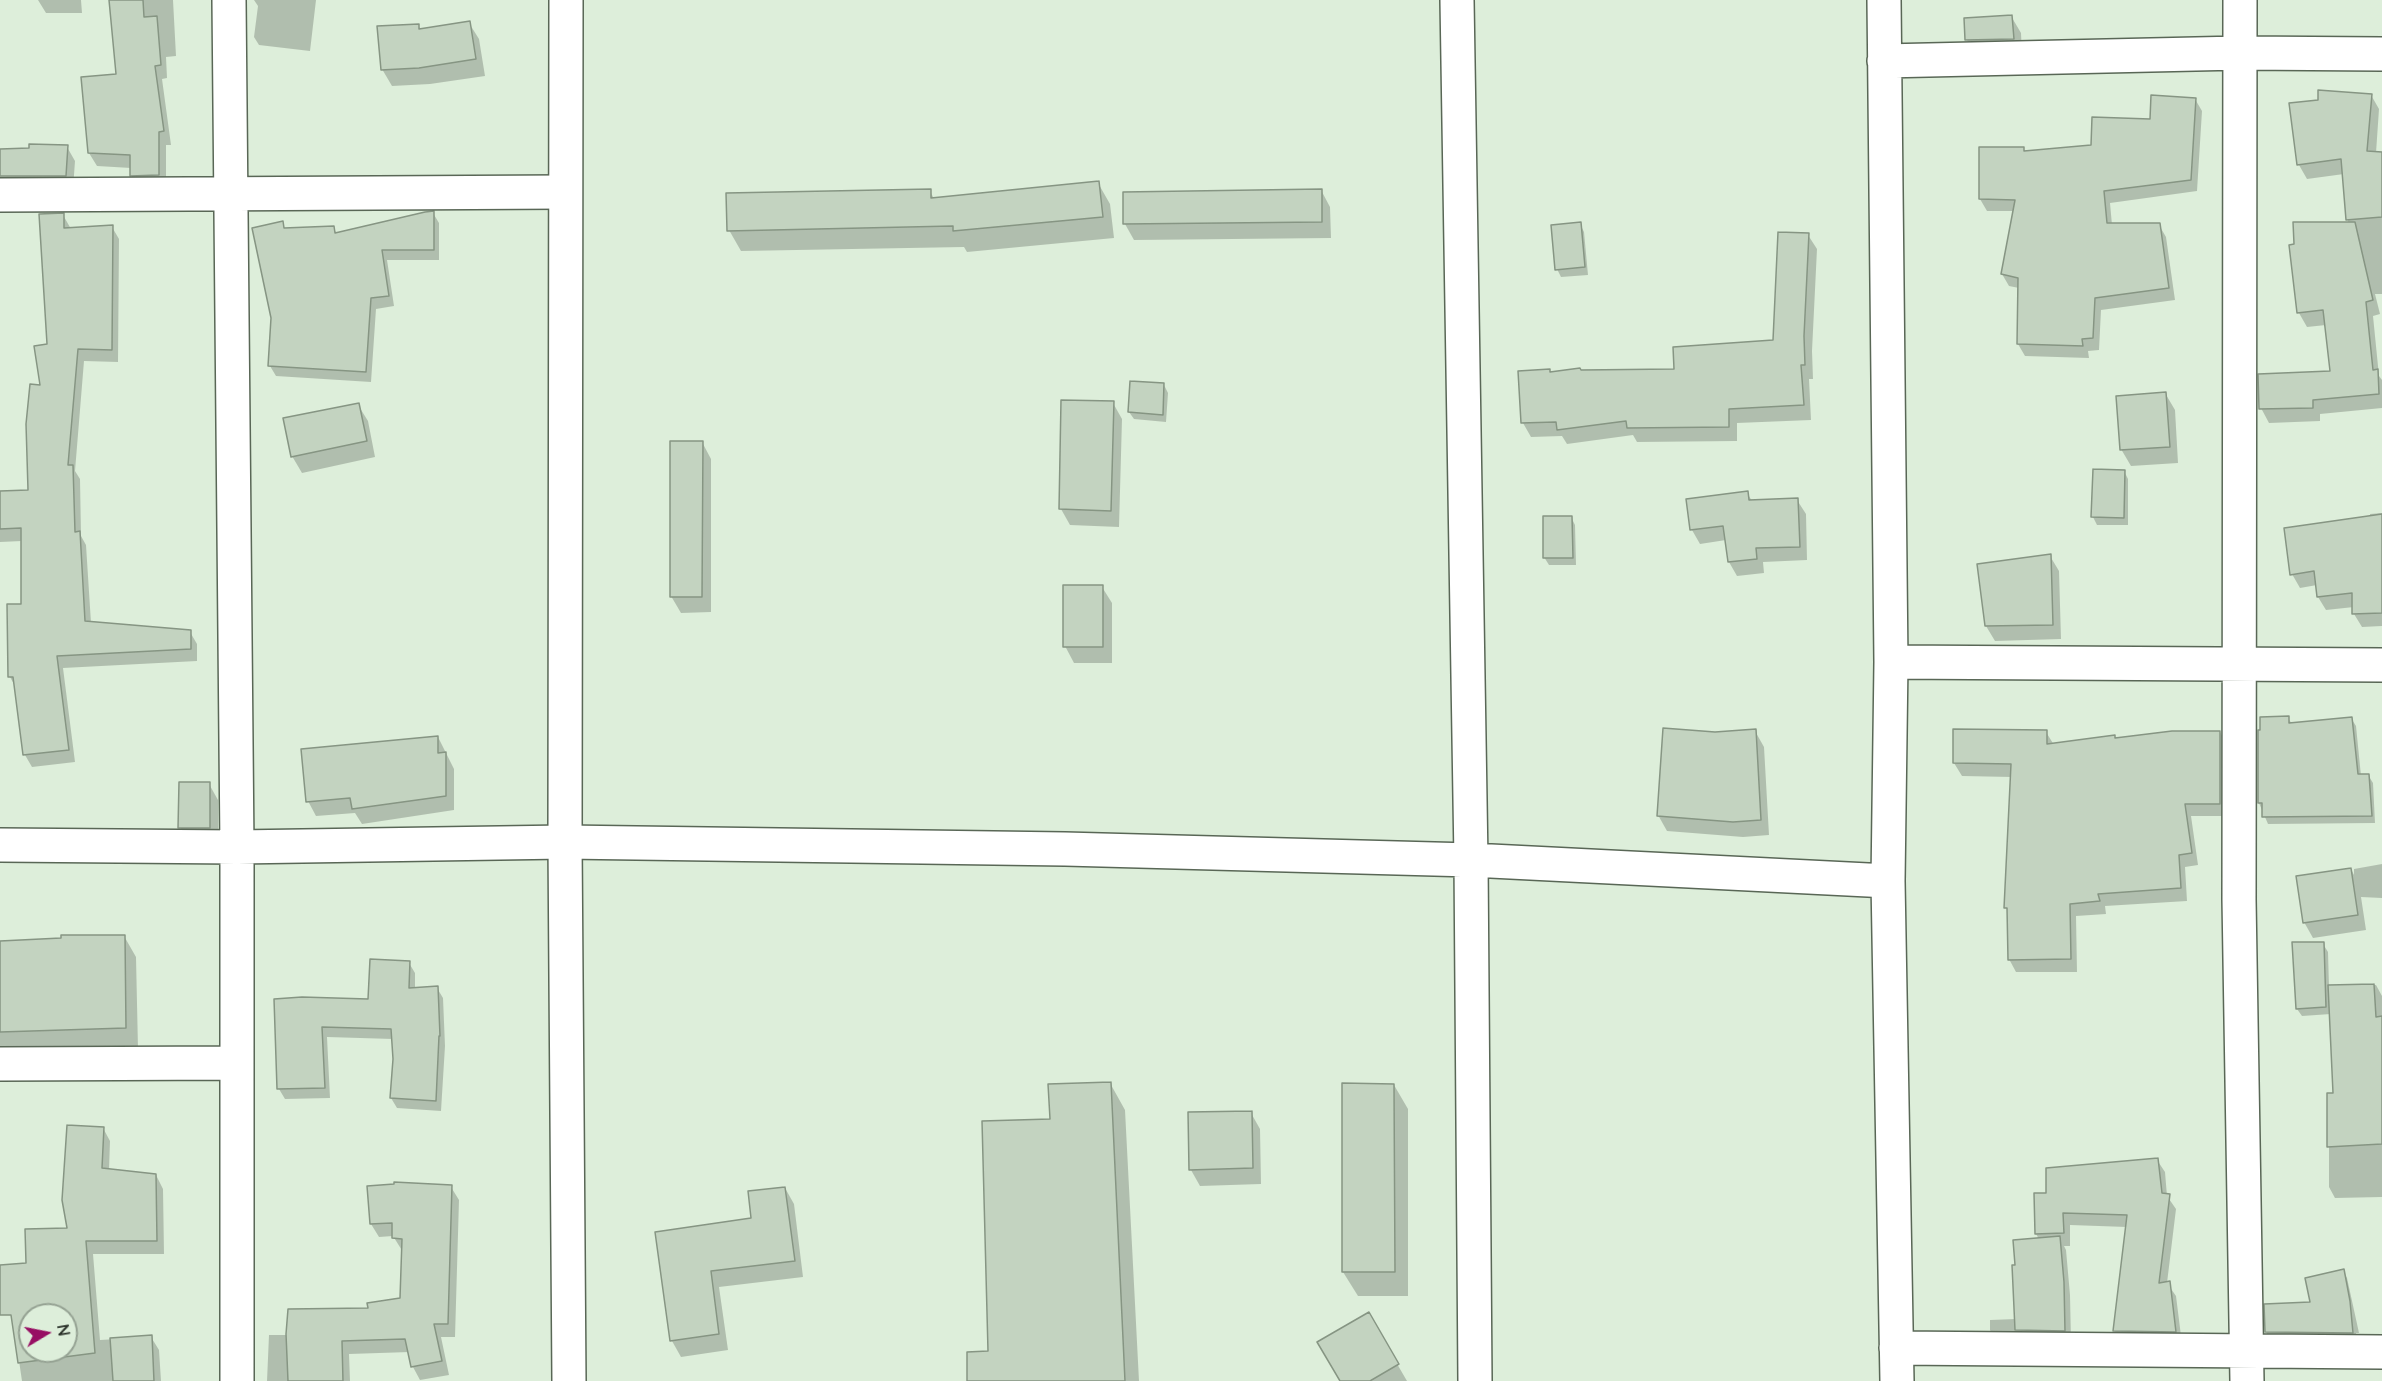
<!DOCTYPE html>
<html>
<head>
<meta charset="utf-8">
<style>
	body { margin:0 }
	#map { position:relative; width:2382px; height:1381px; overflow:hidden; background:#ddeeda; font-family:Quicksand,sans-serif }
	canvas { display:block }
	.north { position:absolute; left:18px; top:1303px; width:60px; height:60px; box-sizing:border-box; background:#ddeeda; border:2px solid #95a293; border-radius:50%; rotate:80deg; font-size:16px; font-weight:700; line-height:24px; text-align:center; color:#2a3129 }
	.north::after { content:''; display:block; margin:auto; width:21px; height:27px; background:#970e63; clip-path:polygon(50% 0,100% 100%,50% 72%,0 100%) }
</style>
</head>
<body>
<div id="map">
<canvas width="2382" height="1381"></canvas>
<div class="north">N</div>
</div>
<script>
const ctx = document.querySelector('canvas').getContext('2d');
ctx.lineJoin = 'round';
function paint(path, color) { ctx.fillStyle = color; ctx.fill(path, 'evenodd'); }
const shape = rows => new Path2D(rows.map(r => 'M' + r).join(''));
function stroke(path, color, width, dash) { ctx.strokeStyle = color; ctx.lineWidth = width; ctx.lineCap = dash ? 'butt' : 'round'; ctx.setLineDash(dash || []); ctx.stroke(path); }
const shadow = shape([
	[38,0,81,0,82,13,46,13],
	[128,0,173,0,176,56,166,57,167,78,162,79,171,145,166,145,166,188,139,188,131,175,131,168,97,166,89,153,117,76],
	[254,0,316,0,310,51,259,45,254,37,258,6],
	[2011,16,2021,33,2022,55,1976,56,1967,40,1965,19],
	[469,23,479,39,485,76,430,84,392,86,382,69,418,25,421,30],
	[2371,95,2379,109,2376,153,2382,153,2382,294,2375,294,2380,314,2373,316,2379,376,2382,380,2382,408,2320,414,2320,421,2269,423,2261,408,2332,373,2326,325,2307,327,2299,313,2290,246,2348,223,2344,174,2307,179,2299,165,2290,105],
	[2195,99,2202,111,2197,191,2110,203,2112,225,2159,225,2166,237,2175,300,2101,310,2099,350,2088,351,2089,358,2025,356,2018,344,2019,288,2009,286,2002,274,2015,211,1987,211,1980,199,1980,149,2023,149,2025,152,2092,146],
	[67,147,75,161,73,189,0,192,0,151],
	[1098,183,1110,204,1114,238,967,252,964,247,741,251,729,230,930,191,934,199],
	[1321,190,1330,207,1331,238,1134,240,1125,224],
	[433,213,439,223,439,260,387,260,394,306,376,309,371,382,276,376,270,366,284,229,333,227,337,234],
	[63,215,71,229,112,227,119,239,118,362,84,361,75,471,80,479,81,536,86,545,91,623,190,632,197,644,197,661,63,668,75,762,32,767,25,755,16,688,10,677,23,605,22,541,0,542,0,493,30,491],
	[1580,224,1584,232,1588,275,1561,277,1557,269],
	[1808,235,1817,249,1812,351,1813,379,1809,379,1811,420,1737,423,1737,441,1637,442,1633,435,1567,444,1562,436,1531,437,1523,423,1551,374,1676,370,1775,341],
	[1164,385,1168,393,1166,422,1134,419,1129,412],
	[2165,393,2175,410,2178,463,2131,466,2121,449],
	[1113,403,1122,419,1119,527,1070,525,1061,509],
	[358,405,368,421,375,457,302,473,292,456],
	[702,442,711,459,711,612,681,613,671,596],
	[2124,471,2128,479,2128,525,2097,525,2093,517],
	[1747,493,1752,501,1797,500,1806,514,1807,560,1763,562,1764,573,1737,576,1729,562,1726,540,1700,544,1692,530],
	[2382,513,2382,626,2362,627,2354,614,2354,607,2326,610,2318,597,2317,585,2300,588,2292,574,2370,517,2370,514],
	[1571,517,1575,525,1576,565,1549,565,1544,557],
	[2050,556,2059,571,2061,639,1995,641,1986,626],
	[1102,587,1112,603,1112,663,1074,663,1065,646],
	[2288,718,2292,724,2351,718,2356,726,2361,776,2368,775,2373,783,2375,823,2268,824,2259,803],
	[1755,731,1764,747,1769,835,1743,837,1667,831,1658,815,1715,734],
	[2046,732,2054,745,2220,732,2227,745,2227,816,2191,816,2198,865,2185,867,2187,901,2105,906,2106,914,2076,916,2077,972,2016,972,2009,959,2008,912,2006,907,2012,777,1962,776,1954,763],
	[438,737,454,769,454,810,362,824,355,813,316,816,308,801],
	[209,784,218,800,218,844,189,844,180,827],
	[2382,864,2382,898,2361,897,2366,930,2313,938,2304,922,2351,869,2354,875,2354,869],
	[124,936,136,957,138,1049,0,1053,0,943],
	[2323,944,2328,952,2329,987,2376,985,2382,996,2382,1197,2335,1198,2329,1187,2329,1094,2335,1094,2331,1014,2302,1016,2297,1009],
	[409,963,415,973,415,989,437,988,443,998,445,1046,441,1111,397,1108,391,1098,394,1059,393,1039,327,1037,330,1098,285,1099,279,1089,276,1000,370,1001],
	[1110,1083,1125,1110,1139,1381,969,1381,990,1353,1051,1120],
	[1394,1085,1408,1109,1408,1296,1358,1296,1343,1272],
	[1251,1113,1260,1129,1261,1184,1200,1186,1191,1170],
	[103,1128,110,1141,109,1170,156,1175,163,1189,164,1254,93,1254,100,1340,151,1337,159,1350,161,1381,22,1381,5,1266,28,1264,68,1230],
	[30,1315,66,1315,66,1351,30,1351],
	[2157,1160,2165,1172,2167,1196,2176,1209,2167,1283,2176,1296,2182,1344,2122,1343,2115,1331,2127,1227,2070,1225,2070,1246,2064,1246,2066,1250,2070,1295,2071,1342,1997,1342,1990,1330,1990,1320,2016,1319,2039,1239,2036,1234,2047,1194],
	[451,1187,459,1200,455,1337,441,1337,449,1375,420,1380,413,1367,410,1352,349,1354,350,1381,267,1381,269,1335,289,1335,401,1300,403,1252,393,1236,379,1237,371,1224],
	[785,1188,794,1204,803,1277,719,1287,728,1350,681,1357,672,1341,657,1233,753,1220],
	[2343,1271,2347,1278,2359,1333,2356,1333,2357,1340,2271,1340,2266,1332,2312,1303],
	[1368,1314,1407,1381,1341,1381]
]);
const building = shape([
	[109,0,143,0,144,17,157,16,161,65,155,66,164,131,159,132,159,175,130,176,130,155,88,153,81,77,116,74,109,0],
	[2012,15,2014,39,1965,40,1964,18,2012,15],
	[470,21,476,59,419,68,381,70,377,26,419,24,419,29,470,21],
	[2318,90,2372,94,2367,151,2382,152,2382,217,2346,220,2341,159,2297,165,2289,103,2318,100,2318,90],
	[2151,95,2196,98,2191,180,2104,191,2107,223,2160,223,2169,288,2095,298,2093,338,2082,339,2083,346,2017,344,2018,278,2001,274,2015,200,1979,199,1979,147,2024,147,2024,151,2091,145,2092,117,2150,119,2151,95],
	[29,144,68,145,66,176,0,176,0,149,29,148,29,144],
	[1099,181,1103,217,953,231,953,226,727,231,726,193,931,189,931,198,1099,181],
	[1322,189,1322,222,1123,224,1123,192,1322,189],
	[434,211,434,250,382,250,389,296,371,298,366,372,268,366,271,318,252,228,283,221,284,228,334,226,335,233,425,212,434,211],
	[64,213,64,228,113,225,112,350,78,349,68,465,73,465,75,532,80,531,85,621,191,630,191,649,57,656,69,750,23,755,13,677,8,677,7,604,21,604,21,528,0,529,0,491,28,490,26,424,30,384,40,385,34,346,47,344,39,214,64,213],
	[1581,222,1585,267,1555,270,1551,225,1581,222],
	[2293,222,2355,222,2373,300,2366,302,2373,370,2378,369,2379,394,2313,400,2313,408,2259,409,2258,374,2330,371,2323,310,2297,313,2289,245,2294,244,2293,222],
	[1778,232,1809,233,1804,336,1805,365,1801,365,1804,405,1729,409,1729,427,1627,428,1626,421,1557,430,1556,422,1521,423,1518,371,1550,369,1550,372,1580,368,1581,370,1674,369,1673,347,1773,340,1778,232],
	[1130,381,1164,383,1163,415,1128,412,1130,381],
	[2166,392,2170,447,2120,450,2116,396,2166,392],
	[1061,400,1114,401,1111,511,1059,509,1061,400],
	[359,403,367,441,291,457,283,418,359,403],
	[670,441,703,441,702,597,670,597,670,441],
	[2093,469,2125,470,2124,518,2091,517,2093,469],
	[1748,491,1749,500,1798,498,1800,547,1756,548,1757,559,1728,562,1723,526,1690,530,1686,499,1748,491],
	[2382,514,2382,613,2352,614,2352,593,2317,597,2314,571,2290,575,2284,528,2382,514],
	[1543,516,1572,516,1573,558,1543,558,1543,516],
	[2051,554,2053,625,1985,626,1977,564,2051,554],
	[1063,585,1103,585,1103,647,1063,647,1063,585],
	[2289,716,2289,723,2352,717,2358,774,2369,774,2372,816,2262,817,2262,803,2258,803,2258,730,2260,730,2260,717,2289,716],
	[1663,728,1715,732,1756,729,1761,820,1733,822,1657,816,1663,728],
	[1953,729,2047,730,2047,744,2115,735,2115,738,2172,731,2220,731,2220,804,2185,804,2192,853,2179,855,2181,888,2098,894,2100,901,2070,904,2071,959,2008,960,2007,908,2004,908,2011,764,1953,763,1953,729],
	[438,736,438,753,446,752,446,796,352,809,350,798,306,802,301,749,438,736],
	[179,782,210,782,210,828,178,828,179,782],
	[2351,868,2358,915,2303,923,2296,876,2351,868],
	[61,935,125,935,126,1028,0,1032,0,941,61,938,61,935],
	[2292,942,2324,942,2326,1007,2296,1009,2292,942],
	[370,959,410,961,409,988,438,986,440,1036,439,1036,436,1101,390,1098,393,1059,391,1029,322,1027,325,1088,277,1089,274,999,302,997,368,999,370,959],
	[2374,984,2376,1017,2382,1016,2382,1144,2327,1147,2327,1093,2333,1093,2328,985,2374,984],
	[1111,1082,1125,1381,967,1381,967,1352,988,1351,982,1121,1050,1119,1048,1084,1111,1082],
	[1342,1083,1394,1084,1395,1272,1342,1272,1342,1083],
	[1252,1111,1253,1168,1189,1170,1188,1112,1252,1111],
	[67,1125,104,1127,102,1168,156,1174,157,1241,86,1241,95,1353,18,1363,11,1315,0,1315,0,1265,26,1263,25,1229,67,1228,62,1200,67,1125],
	[30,1315,66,1315,66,1351,30,1351,30,1315],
	[2158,1158,2162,1193,2170,1194,2159,1283,2170,1281,2176,1332,2113,1331,2127,1215,2063,1213,2064,1233,2035,1234,2034,1193,2046,1193,2046,1168,2158,1158],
	[394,1182,452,1185,448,1324,434,1324,442,1361,411,1367,405,1339,342,1341,343,1381,288,1381,286,1334,288,1309,368,1308,367,1303,400,1298,402,1239,392,1238,392,1223,370,1224,367,1186,394,1184,394,1182],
	[785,1187,795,1261,711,1271,719,1334,670,1341,655,1232,751,1218,748,1191,785,1187],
	[2060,1236,2064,1282,2065,1331,2015,1330,2012,1265,2015,1265,2013,1240,2060,1236],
	[2344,1269,2350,1301,2353,1333,2265,1332,2264,1304,2310,1302,2305,1278,2344,1269],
	[1369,1312,1399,1364,1370,1381,1340,1381,1317,1342,1369,1312],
	[152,1335,154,1381,113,1381,110,1338,152,1335]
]);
const minor = shape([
	[229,0,237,847,237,1381],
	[1457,0,1471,860,1475,1381],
	[1884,0,1891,662,1888,881,1897,1381],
	[2240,0,2239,899,2247,1381],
	[1884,61,2240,53,2382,54],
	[0,195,565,192],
	[1891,662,2382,665],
	[0,845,237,847,565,842,1065,849,1471,860,1888,881],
	[0,1064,237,1063],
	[1896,1348,2382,1352]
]);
const tertiary = shape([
	[566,0,565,842,569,1381]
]);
paint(shadow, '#0003');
paint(building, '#c3d3c0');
stroke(building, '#869583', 1.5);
stroke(minor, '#596756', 36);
stroke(tertiary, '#596756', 36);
stroke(minor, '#fff', 33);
stroke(tertiary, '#fff', 33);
</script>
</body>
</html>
